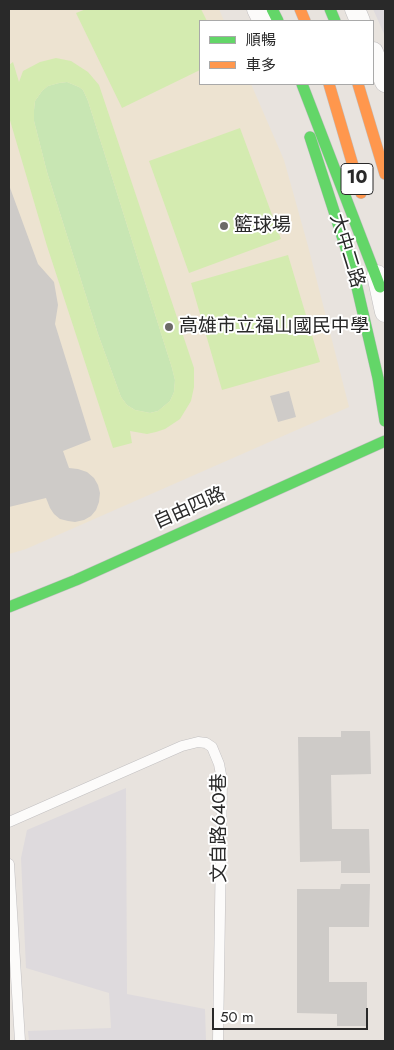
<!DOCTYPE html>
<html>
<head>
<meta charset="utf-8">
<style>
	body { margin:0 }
	#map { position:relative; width:394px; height:1050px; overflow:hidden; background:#e8e3de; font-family:Jost,"Noto Sans TC",sans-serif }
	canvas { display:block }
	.frame { position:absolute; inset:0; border:10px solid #292929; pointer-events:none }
	.legend { position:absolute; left:199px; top:20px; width:175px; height:65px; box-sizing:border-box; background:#fff; border:1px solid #a9a9a9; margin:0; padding:6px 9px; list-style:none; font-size:15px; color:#292929 }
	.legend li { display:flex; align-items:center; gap:10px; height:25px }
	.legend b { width:25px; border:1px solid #a9a9a9 }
	.scale { position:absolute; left:212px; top:1008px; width:156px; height:22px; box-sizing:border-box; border:2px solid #292929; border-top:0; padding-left:6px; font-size:15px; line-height:18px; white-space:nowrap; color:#292929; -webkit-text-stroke:4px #fff; paint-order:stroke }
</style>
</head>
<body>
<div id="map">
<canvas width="394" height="1050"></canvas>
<div class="frame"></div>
<ul class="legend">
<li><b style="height:6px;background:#63d668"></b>順暢</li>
<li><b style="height:6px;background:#ff974d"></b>車多</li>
</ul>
<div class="scale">50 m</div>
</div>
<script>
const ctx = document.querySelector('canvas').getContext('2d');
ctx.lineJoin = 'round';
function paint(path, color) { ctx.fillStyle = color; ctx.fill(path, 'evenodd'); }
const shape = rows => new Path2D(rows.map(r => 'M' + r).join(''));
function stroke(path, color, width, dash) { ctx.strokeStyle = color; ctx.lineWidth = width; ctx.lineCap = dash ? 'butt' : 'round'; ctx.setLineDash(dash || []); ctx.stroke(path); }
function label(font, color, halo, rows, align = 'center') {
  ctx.font = font + ' Jost,"Noto Sans TC",sans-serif'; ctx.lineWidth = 4; ctx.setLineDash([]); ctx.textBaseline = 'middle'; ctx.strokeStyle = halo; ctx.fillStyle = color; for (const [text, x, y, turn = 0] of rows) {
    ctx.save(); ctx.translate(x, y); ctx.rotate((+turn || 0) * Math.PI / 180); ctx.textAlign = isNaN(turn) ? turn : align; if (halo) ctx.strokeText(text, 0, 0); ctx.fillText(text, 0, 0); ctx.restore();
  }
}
const industrial = shape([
	[373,9,385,9,385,36],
	[126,788,127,994,205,1009,206,1041,29,1041,28,1031,111,1028,109,993,26,968,21,858,27,830]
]);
const education = shape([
	[9,9,219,9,224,21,200,21,200,84,251,84,284,160,308,246,349,407,26,549,9,554]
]);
const green = shape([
	[67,82,79,87,83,90,88,101,172,368,175,380,174,392,170,401,158,411,150,413,135,410,127,405,121,397,98,334,47,172,34,121,34,110,35,101,42,91,48,86,59,83]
]);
const pitch = shape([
	[86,9,201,9,207,21,200,21,200,70,122,108,76,13],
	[56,58,71,61,88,72,99,85,194,368,194,387,191,401,180,419,165,429,156,432,147,434,130,431,132,443,113,448,47,246,9,117,9,65,13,62,19,82,23,71,40,62],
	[67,82,79,87,83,90,88,101,172,368,175,380,174,392,170,401,158,411,150,413,135,410,127,405,121,397,98,334,47,172,34,121,34,110,35,101,42,91,48,86,59,83],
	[240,128,281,239,189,273,149,161],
	[288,255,320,362,222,390,191,283]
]);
const building = shape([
	[9,185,38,264,54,282,58,305,55,324,91,440,63,451,69,468,78,469,87,472,94,478,98,485,100,493,99,502,96,510,91,516,84,520,75,522,68,521,60,519,54,514,50,508,46,498,9,507],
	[289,391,296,417,278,422,270,396],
	[341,731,370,731,371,774,331,775,332,829,369,829,370,873,341,873,341,861,300,862,298,737,341,737],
	[341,884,370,884,369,927,329,927,329,982,367,982,367,1026,337,1026,337,1014,297,1013,297,889,340,889]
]);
const lane = shape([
	[9,822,182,746,198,742,206,743,212,747,219,764,222,780,218,1041],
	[9,864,20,1041]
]);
const street = shape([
	[257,9,263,21],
	[355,9,360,21],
	[373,52,385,82],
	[377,275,385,312]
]);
const fast = shape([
	[272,9,278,21],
	[330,9,335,21],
	[302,84,380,287],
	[310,137,353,270,378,378,385,421],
	[9,607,76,580,385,441]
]);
const slow = shape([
	[300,9,305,21],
	[329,84,361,193],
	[358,84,385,174]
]);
const markers = [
	[224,226,5,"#6c6a68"],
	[169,327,5,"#6c6a68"]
];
const shields = [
	[357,179,32]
];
const shieldNames = [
	["10",357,179]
];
const poiNames = [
	["籃球場",234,226],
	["高雄市立福山國民中學",179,327]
];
const streetNames = [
	["大中二路",346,251,73],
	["自由四路",190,509,-24],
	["文自路640巷",220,828,-90]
];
paint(industrial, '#dedadd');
paint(education, '#ede3d1');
paint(green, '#c8e6b3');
paint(pitch, '#d4ebb0');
paint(building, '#cecbc8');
stroke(lane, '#c1bfc0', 11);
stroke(street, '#c1bfc0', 21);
stroke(fast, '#c1bfc0', 12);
stroke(slow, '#c1bfc0', 12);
stroke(lane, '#fcfbfa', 10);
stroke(street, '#fcfbfa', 20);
stroke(fast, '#63d668', 11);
stroke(slow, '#ff974d', 11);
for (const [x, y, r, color] of markers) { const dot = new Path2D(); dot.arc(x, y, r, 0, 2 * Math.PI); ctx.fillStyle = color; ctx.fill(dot); stroke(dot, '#fff', 2); }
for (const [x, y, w] of shields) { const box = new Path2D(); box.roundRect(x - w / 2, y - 15.5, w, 31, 4); ctx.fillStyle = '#fff'; ctx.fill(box); stroke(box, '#292929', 1); }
label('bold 18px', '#292929', null, shieldNames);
label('19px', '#292929', '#fff', poiNames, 'left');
label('19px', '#292929', '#fff', streetNames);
</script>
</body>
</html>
